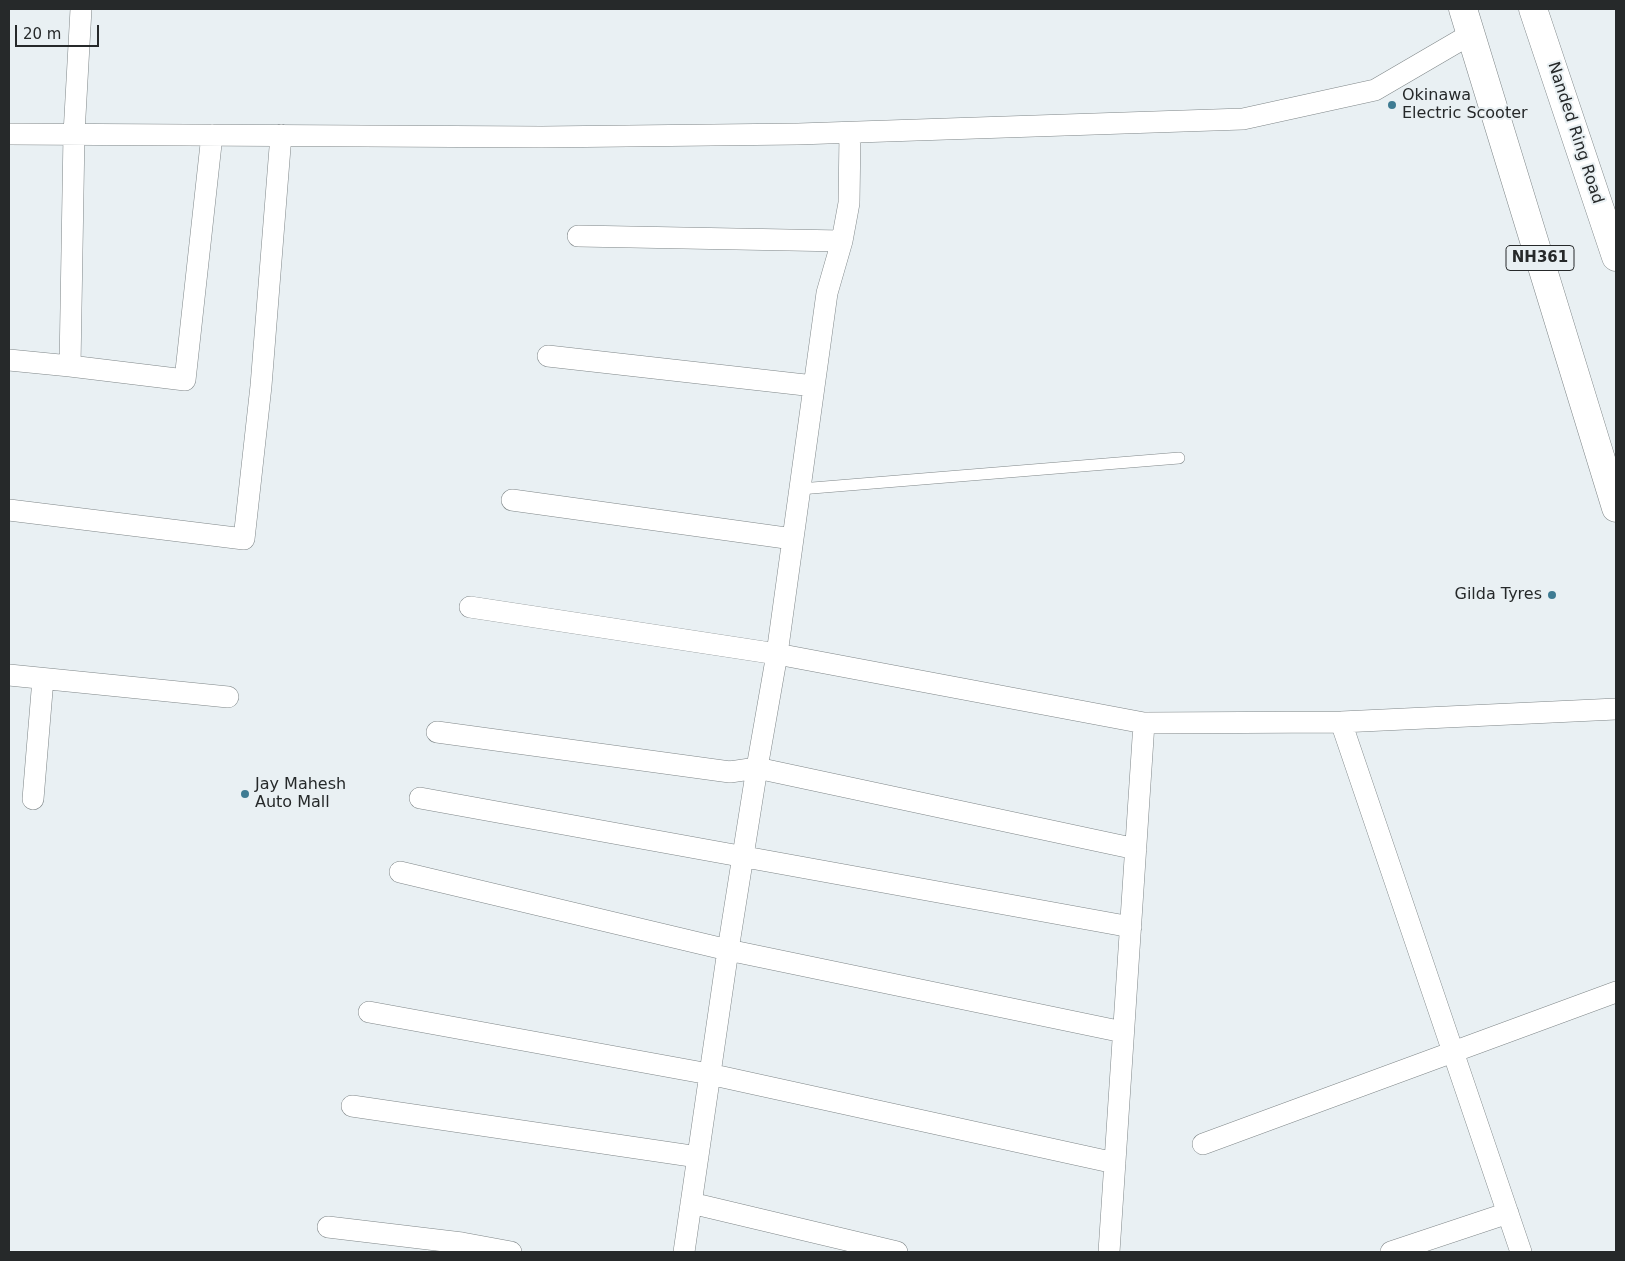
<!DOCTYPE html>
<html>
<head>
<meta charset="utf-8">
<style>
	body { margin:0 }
	#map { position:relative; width:1625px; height:1261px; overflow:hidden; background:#e9f0f3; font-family:"DejaVu Sans",sans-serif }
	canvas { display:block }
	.frame { position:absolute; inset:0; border:10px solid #26292a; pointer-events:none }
	.scale { position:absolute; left:15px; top:25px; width:84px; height:22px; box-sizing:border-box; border:2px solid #26292a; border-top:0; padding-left:6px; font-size:15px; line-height:18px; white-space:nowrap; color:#26292a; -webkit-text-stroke:4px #e9f0f3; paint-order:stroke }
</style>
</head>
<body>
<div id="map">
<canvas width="1625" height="1261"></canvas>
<div class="frame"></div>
<div class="scale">20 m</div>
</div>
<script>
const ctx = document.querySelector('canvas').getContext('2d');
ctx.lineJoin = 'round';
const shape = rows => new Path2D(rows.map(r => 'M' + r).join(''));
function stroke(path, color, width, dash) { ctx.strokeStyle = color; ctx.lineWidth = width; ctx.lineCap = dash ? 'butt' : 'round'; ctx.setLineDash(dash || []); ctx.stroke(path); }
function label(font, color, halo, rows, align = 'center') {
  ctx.font = font + ' "DejaVu Sans",sans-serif'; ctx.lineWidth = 4; ctx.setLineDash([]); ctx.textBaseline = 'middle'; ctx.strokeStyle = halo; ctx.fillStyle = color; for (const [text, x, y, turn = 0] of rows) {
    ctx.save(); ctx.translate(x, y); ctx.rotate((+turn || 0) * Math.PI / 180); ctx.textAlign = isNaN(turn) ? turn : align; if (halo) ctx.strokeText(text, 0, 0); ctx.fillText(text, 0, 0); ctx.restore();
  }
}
const lane = shape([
	[800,489,1179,458]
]);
const street = shape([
	[81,9,74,134,70,366,185,380,212,135],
	[9,134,542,137,798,134,1243,119,1375,90,1471,34],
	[578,236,842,241],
	[548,356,814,386],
	[9,360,70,366],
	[512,500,793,539],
	[9,510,244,539,261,386,281,135],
	[470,607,777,654,1144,723],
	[9,675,228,697],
	[1341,722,1521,1252],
	[437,732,730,772,757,768,1136,849],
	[420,798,1131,927],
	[33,799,43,679],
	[400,872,728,950,1123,1032],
	[369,1012,709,1074,1115,1163],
	[352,1106,698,1157],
	[1203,1144,1616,992],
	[691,1203,897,1252],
	[328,1227,462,1243,511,1252],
	[684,1252,728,950,757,768,777,654,827,293,842,241,849,203,850,133],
	[1109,1252,1144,723,1341,722,1616,709],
	[1391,1252,1508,1213]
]);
const highway = shape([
	[1463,9,1616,508],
	[1533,9,1616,257]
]);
const markers = [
	[1392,105,5,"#3e7b92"],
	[1552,595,5,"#3e7b92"],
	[245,794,5,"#3e7b92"]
];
const shields = [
	[1540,258,68]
];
const shieldNames = [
	["NH361",1540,258]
];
const poiNames = [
	["Okinawa",1402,96],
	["Electric Scooter",1402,114],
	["Gilda Tyres",1542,595,"right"],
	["Jay Mahesh",255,785],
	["Auto Mall",255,803]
];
const streetNames = [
	["Nanded Ring Road",1575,133,72]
];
stroke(lane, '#7f8688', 12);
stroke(street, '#7f8688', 22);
stroke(highway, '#7f8688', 29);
stroke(lane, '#fff', 11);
stroke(street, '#fff', 21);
stroke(highway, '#fff', 28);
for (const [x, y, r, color] of markers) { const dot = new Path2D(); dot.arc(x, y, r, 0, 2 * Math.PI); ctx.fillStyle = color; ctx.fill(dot); stroke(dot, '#e9f0f3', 2); }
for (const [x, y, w] of shields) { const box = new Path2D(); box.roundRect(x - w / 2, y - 12.5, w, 25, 4); ctx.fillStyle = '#e9f0f3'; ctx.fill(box); stroke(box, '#26292a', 1); }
label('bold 15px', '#26292a', null, shieldNames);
label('16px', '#26292a', '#e9f0f3', poiNames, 'left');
label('16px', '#26292a', '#e9f0f3', streetNames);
</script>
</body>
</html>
